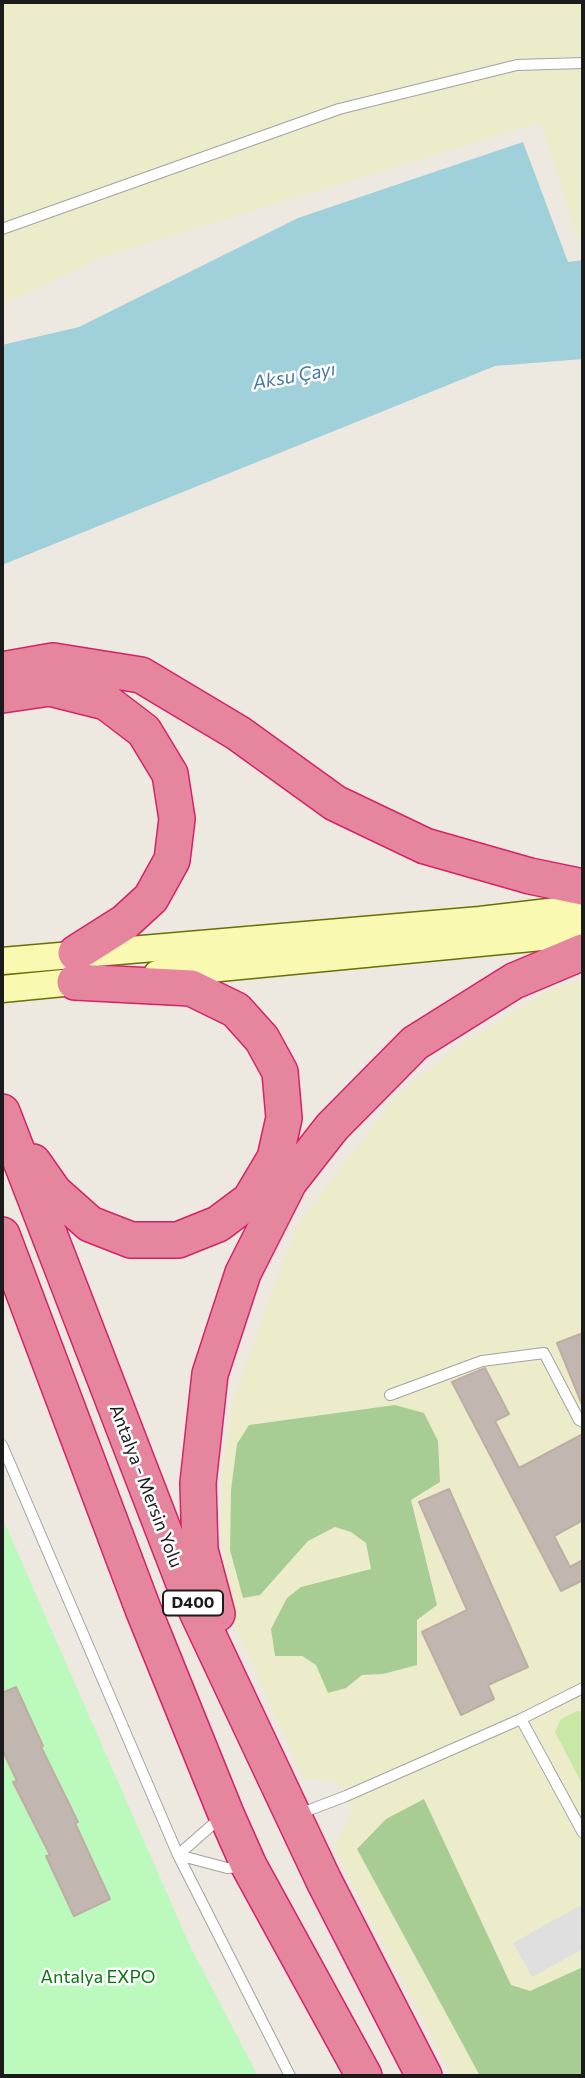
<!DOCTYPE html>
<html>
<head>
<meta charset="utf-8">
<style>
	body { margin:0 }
	#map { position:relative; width:585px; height:2078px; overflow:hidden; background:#ede8e0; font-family:Commissioner,sans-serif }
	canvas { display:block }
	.frame { position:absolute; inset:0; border:4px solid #1b1b1b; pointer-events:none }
</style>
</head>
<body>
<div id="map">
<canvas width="585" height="2078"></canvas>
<div class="frame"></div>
</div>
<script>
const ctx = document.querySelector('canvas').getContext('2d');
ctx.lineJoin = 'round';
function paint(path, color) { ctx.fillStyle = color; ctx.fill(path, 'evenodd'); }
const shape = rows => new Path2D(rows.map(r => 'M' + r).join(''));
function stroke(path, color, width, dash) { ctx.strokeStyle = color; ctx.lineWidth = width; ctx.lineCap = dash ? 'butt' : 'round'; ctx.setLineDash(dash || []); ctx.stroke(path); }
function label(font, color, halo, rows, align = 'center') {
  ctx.font = font + ' Commissioner,sans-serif'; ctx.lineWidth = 5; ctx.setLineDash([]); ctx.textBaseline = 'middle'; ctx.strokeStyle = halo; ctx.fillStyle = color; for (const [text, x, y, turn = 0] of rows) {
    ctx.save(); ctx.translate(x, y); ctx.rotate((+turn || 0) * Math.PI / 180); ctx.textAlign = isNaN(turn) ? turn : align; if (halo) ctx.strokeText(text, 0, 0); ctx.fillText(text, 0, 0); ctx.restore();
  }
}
const farmland = shape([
	[2,2,583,2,583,244,580,245,541,122,105,256,2,305],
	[583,981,583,2076,452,2076,334,1850,351,1814,346,1796,334,1780,303,1778,234,1623,221,1534,223,1464,234,1400,274,1285,302,1218,399,1093,462,1044,514,1011,555,987]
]);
const grass = shape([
	[577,1711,583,1712,583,1786,555,1732,561,1719]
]);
const forest = shape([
	[395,1405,424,1413,438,1441,440,1482,411,1500,437,1605,417,1620,417,1665,383,1674,362,1675,346,1688,328,1693,316,1665,302,1656,275,1656,271,1629,287,1598,301,1587,371,1569,366,1543,351,1532,335,1527,308,1541,260,1595,243,1598,230,1550,231,1490,237,1444,249,1425],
	[424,1799,511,1985,530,1991,583,1967,583,2076,480,2076,357,1849,386,1819]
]);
const park = shape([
	[2,1517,190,1946,258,2076,2,2076]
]);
const parking = shape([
	[583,1904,583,1949,532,1977,513,1943]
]);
const water = shape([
	[523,142,568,262,583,260,583,359,495,366,2,565,2,345,79,327,298,218]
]);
const building = shape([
	[583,1333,583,1407,557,1343,583,1333],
	[485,1368,509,1414,495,1421,519,1468,583,1434,583,1520,554,1536,570,1567,583,1560,583,1580,561,1591,452,1382,485,1368],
	[449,1489,528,1667,488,1685,494,1699,461,1715,422,1632,467,1610,419,1502,449,1489],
	[16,1687,43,1746,41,1747,78,1822,75,1823,110,1899,74,1916,46,1856,50,1855,13,1782,17,1781,2,1749,2,1693,16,1687]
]);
const lane = shape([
	[2,229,339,109,517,65,583,63],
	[390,1395,482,1361,544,1353,579,1420,583,1422],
	[2,1445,178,1855,290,2076],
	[521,1719,583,1833],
	[299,1814,346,1796,521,1719,583,1688],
	[178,1855,227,1868,242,1867],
	[178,1855,220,1818]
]);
const secondary = shape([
	[2,961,480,920,583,908],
	[157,974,583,933],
	[2,989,94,980]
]);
const highway = shape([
	[2,670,53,661,141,675,238,733,335,803,425,846,530,876,583,887],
	[2,695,50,688,106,702,144,731,170,774,177,819,172,860,151,898,125,922,76,953],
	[2,1112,185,1586,324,1881,424,2076],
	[33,1162,54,1192,90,1224,131,1240,178,1240,218,1224,250,1200,275,1158,284,1118,280,1072,262,1039,236,1010,191,988,75,982],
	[2,1235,143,1609,226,1814,249,1866,364,2076],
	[217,1614,200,1550,198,1483,210,1374,243,1273,289,1182,332,1127,415,1043,514,981,583,952]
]);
const shields = [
	[193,1603,60]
];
const shieldNames = [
	["D400",193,1603]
];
const streetNames = [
	["Antalya - Mersin Yolu",146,1486,69]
];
const parkNames = [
	["Antalya EXPO",98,1977]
];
const waterNames = [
	["Aksu Çayı",294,376,-10]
];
paint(farmland, '#ececcb');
paint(grass, '#cae8a5');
paint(forest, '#a8cd94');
paint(park, '#bbf9bc');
paint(parking, '#dfdfdf');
paint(water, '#a0d1db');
paint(building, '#c1b7b0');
stroke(building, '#beada3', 2);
stroke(lane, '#a2a2a2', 12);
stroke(secondary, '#6a7004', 29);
stroke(highway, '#d5226a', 38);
stroke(lane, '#fff', 10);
stroke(secondary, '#f9f9b2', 26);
stroke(highway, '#e6869e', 35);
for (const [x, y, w] of shields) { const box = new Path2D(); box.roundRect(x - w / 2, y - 12.5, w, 25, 5); ctx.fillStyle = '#fff'; ctx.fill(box); stroke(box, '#1b1b1b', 2); }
label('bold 16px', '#1b1b1b', null, shieldNames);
label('18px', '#1b1b1b', '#fff', streetNames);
label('18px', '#0b770d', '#fff', parkNames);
label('italic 19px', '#457aa2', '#fff', waterNames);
</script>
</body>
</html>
